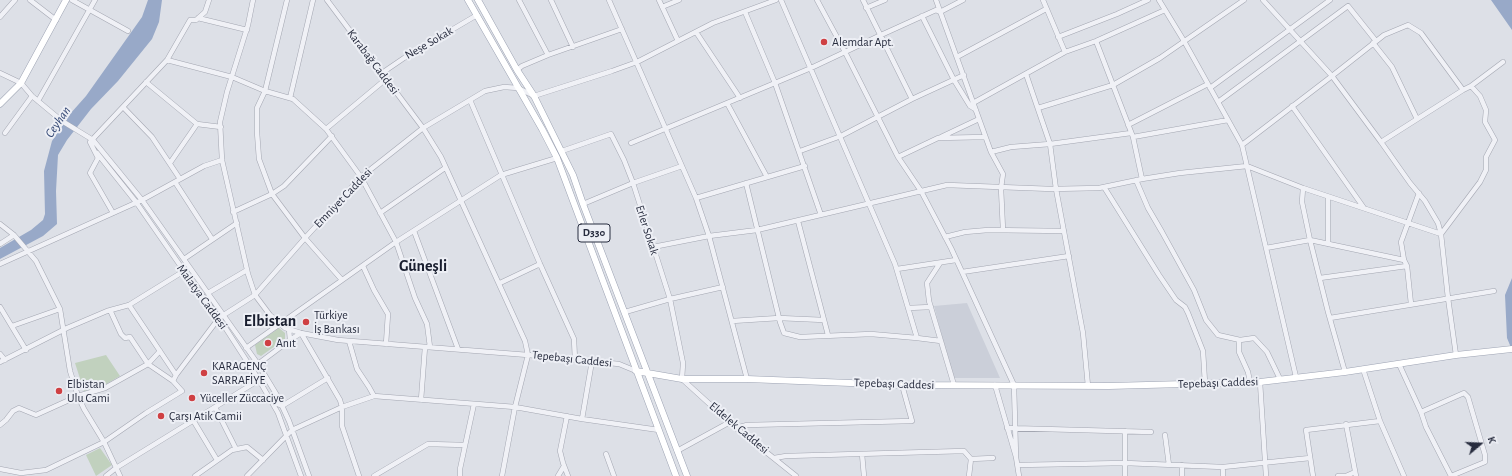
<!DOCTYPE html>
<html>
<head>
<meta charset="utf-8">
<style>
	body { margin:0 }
	#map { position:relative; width:1512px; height:476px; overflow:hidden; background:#dde0e7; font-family:"Alegreya Sans",sans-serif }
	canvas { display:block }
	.north { position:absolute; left:1460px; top:424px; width:40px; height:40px; -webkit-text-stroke:3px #edeff5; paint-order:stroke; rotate:71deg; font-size:11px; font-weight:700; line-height:16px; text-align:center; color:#272c3e }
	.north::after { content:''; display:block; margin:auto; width:14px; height:18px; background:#272c3e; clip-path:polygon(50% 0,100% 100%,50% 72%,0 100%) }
</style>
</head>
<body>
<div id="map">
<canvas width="1512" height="476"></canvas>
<div class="north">K</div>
</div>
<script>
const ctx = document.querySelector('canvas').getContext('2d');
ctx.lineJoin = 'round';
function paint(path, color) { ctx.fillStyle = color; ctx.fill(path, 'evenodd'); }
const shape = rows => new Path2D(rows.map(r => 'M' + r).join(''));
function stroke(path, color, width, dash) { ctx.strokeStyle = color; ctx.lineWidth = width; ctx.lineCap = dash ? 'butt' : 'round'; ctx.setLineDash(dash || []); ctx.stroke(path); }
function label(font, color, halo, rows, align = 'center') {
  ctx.font = font + ' "Alegreya Sans",sans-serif'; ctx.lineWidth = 4; ctx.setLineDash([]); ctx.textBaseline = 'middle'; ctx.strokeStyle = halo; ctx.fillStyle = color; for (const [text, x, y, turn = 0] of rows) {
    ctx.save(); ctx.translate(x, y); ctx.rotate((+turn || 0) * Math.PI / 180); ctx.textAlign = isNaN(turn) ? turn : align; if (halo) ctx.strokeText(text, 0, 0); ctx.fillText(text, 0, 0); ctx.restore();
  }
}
const built = shape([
	[967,303,1000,378,953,378,934,306]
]);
const green = shape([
	[279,328,285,333,285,339,261,356,257,354,255,345],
	[106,355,120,376,103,386,84,391,75,363],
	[100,448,112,465,96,476,86,455]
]);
const water = shape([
	[148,0,162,0,159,22,152,39,118,81,91,109,67,140,58,155,56,191,57,224,43,236,0,259,0,248,31,230,43,220,45,214,44,171,52,141,70,114,86,96,142,17],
	[1491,0,1512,0,1512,30],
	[1512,278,1512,350,1507,338,1505,295]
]);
const minor = shape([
	[30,0,56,20],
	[72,0,128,31],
	[253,0,248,25,227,92,220,122,222,160,248,274,255,295,270,315,285,328,301,333,338,340,528,355,619,364,636,371],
	[287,0,265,91,257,108,257,132,259,159,272,194,305,238,342,280],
	[327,0,423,128,441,157,525,341,528,355,515,407,502,476],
	[519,0,548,55],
	[551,0,573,47],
	[609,0,696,198,709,236,747,379],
	[659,0,678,41],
	[781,0,895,264,917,338,941,341],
	[817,0,845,52,898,157,921,191,951,248,1014,385,1016,457],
	[863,0,912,99],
	[936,0,991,152,1003,174,1001,188,1003,230],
	[1043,0,1065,52],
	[1159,0,1184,41,1242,145,1296,377],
	[1263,0,1332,76,1381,142,1410,183,1425,201,1438,223,1441,234,1448,298,1456,355],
	[662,7,679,0],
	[866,8,885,0],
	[745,12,775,83,821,215],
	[922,16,954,80,970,106,975,109],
	[0,17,15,0],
	[198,18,247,30],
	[696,32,740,98],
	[1058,37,1117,14,1148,0],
	[1096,41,1133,137,1142,179],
	[1373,43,1392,67,1417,119],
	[957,57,1046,9],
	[167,60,190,20,196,20,205,12,209,0],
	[517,70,522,66,548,55,622,29],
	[0,73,21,83,32,96,62,121,93,140,142,200,258,364,278,397,289,421,309,476],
	[382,73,404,58,477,15],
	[146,82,197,124,221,127],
	[1471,86,1503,62],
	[1210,88,1330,0],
	[290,98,313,0],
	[470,100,540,264,574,339,575,360],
	[38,101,95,0],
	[1218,102,1348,6,1376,41],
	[727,103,767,177],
	[973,103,1065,52,1096,41,1165,10],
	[1292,106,1364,208],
	[123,107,152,137,180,179],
	[1038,108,1113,85,1160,58,1244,0],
	[1128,125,1208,84],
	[326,129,386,79],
	[5,133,32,96],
	[941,137,979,119],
	[1133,137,1228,120],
	[631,143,811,68,881,35,936,10,940,12,963,0],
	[1242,145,1332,76,1384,35,1408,25,1421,33,1463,90,1381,142],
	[562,151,611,134,624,160,633,183,670,299,683,363,682,379,736,428,796,476],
	[800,151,841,136,912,99,964,75],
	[991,152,1011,147,1050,144,1026,74],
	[97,153,136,202,184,271,219,318,259,380,278,413,301,476],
	[898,157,938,138,985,137],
	[170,163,197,124],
	[1136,180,1148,208,1162,232,1194,290,1206,320,1218,335,1240,340,1254,338,1267,352,1280,379],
	[175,182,212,239],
	[746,183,780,322,784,333,800,337,871,334,917,338],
	[1104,187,1159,275,1176,300,1185,307,1188,313,1203,351,1205,383],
	[1303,188,1302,202,1310,240,1328,312,1345,372],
	[696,198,805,166],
	[583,204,633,183,682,166],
	[233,212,272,194,284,186,332,136],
	[113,213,90,173,98,158,90,142,167,60,232,77,265,91,293,99,326,129,361,177,396,242,415,298,427,324,430,347],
	[380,213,445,168],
	[798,221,828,335],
	[0,224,14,235,36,261,60,309,70,371,78,396,84,409,104,442,120,476],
	[414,231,458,349],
	[945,237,965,232,988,230,1064,231],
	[0,244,14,235],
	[1328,244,1328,197],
	[653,247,709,236,757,230,947,185,1052,189,1099,188,1142,179,1180,173,1247,166,1303,188,1441,234,1480,182,1486,170,1486,157,1495,140,1485,122,1486,110,1480,96,1471,86,1463,90],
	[1266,248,1310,240,1404,260],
	[184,259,237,223],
	[940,263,927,283,929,301,954,385],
	[0,264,142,200,204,166,222,160],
	[363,266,374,290,388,314,386,344],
	[897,269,956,260],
	[962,272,1069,256],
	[1320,278,1407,266],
	[500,283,540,264],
	[208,293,247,270],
	[1411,304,1407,266,1404,260,1401,242,1419,193],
	[129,305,176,375],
	[0,307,26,350],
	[908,308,931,307],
	[625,312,670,299,723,287],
	[1330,318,1494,291],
	[732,321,779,318,824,320],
	[12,326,60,309],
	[290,340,301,333,340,400,342,407,342,426,359,476],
	[1239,340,1239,352,1248,372,1250,382],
	[349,341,357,369,369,387,374,396],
	[246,348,396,242,501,175,557,158],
	[0,354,5,360],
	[0,362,67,328,107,311,129,305,184,271],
	[258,364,290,340,289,329],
	[1399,364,1421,412,1426,427,1451,476],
	[1363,369,1380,421,1404,476],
	[173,381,176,375,219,318,255,295,305,238,361,177,423,128,485,91,504,87,518,88,534,96,612,71,637,62,713,23,776,0],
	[1260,382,1266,476],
	[995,385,1016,457,1019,476],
	[1088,386,1083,333,1056,189,1050,144,1131,133],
	[230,398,271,401,282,406,328,378],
	[421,400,425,347],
	[215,407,236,449],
	[1421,412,1464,393,1468,397,1485,455,1485,462,1451,476],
	[567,416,560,451,563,463,568,476],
	[582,419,592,361],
	[193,420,217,460],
	[1346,424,1356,476],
	[0,425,6,420,13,411,19,408,36,415,78,396,105,388,148,364,160,351],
	[736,428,747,425,912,421,902,385],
	[1007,428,1151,432],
	[1165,435,1169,465],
	[677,451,730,422],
	[606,454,614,476],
	[862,454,864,476],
	[774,458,786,456,964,451,971,459,969,476],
	[971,459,993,458],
	[1018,465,1125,463,1223,467,1310,458],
	[1223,467,1223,476],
	[0,469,21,473,46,470,104,442,146,413,182,391,173,381,148,364,130,337,125,338,121,334,110,310],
	[106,476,116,468,259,380],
	[195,476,232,450,247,447,263,460],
	[247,476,292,430,342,407,374,396,515,407,582,419,659,430],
	[374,476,428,444,465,445],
	[460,476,460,469,474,404],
	[558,476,564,466],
	[1125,476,1125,431],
	[1182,476,1182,465],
	[1313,476,1306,430,1380,421],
	[1338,476,1346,476,1355,472]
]);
const major = shape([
	[468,0,542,129,557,158,676,476],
	[478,0,517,70,534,96,573,175,583,204,687,476],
	[0,104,21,83,66,0],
	[636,371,682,379,747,379,902,385,1109,386,1260,382,1345,372,1456,355,1512,349]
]);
const markers = [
	[824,42,4,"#cf4043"],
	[306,322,4,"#cf4043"],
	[268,343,4,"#cf4043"],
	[204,373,4,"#cf4043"],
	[59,391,4,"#cf4043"],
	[192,398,4,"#cf4043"],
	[161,416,4,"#cf4043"]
];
const shields = [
	[594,233,32]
];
const shieldNames = [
	["D330",594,233]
];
const poiNames = [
	["Alemdar Apt.",832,42],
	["Türkiye",314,315],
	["İş Bankası",314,329],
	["Anıt",276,343],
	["KARAGENÇ",212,366],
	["SARRAFİYE",212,380],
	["Elbistan",67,384],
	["Ulu Cami",67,398],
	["Yüceller Züccaciye",200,398],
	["Çarşı Atik Camii",169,416]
];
const streetNames = [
	["Neşe Sokak",429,43,-30],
	["Karabağ Caddesi",373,62,53],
	["Emniyet Caddesi",343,198,-46],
	["Erler Sokak",647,230,72],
	["Malatya Caddesi",202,297,54],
	["Tepebaşı Caddesi",572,359,6],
	["Tepebaşı Caddesi",1218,383,-2],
	["Tepebaşı Caddesi",894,384,2],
	["Eldelek Caddesi",739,428,40]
];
const waterNames = [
	["Ceyhan",58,122,-56]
];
const districtNames = [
	["Güneşli",423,266],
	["Elbistan",270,321]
];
paint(built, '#cbcfd9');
paint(green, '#c1d1be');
paint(water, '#98a9c8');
stroke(minor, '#a3a6b1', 5.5);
stroke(major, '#9da3b3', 7);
stroke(minor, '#f0f1f6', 4.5);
stroke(major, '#fff', 6);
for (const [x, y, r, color] of markers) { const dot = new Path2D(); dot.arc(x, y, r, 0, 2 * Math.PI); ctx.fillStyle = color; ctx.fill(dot); stroke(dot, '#edeff5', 1.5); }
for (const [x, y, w] of shields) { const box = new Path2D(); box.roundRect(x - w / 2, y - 9, w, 18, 3); ctx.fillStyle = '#edeff5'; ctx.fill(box); stroke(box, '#272c3e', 1); }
label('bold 11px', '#272c3e', null, shieldNames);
label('12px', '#272c3e', '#edeff5', poiNames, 'left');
label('12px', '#272c3e', '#edeff5', streetNames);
label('italic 13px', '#314572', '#edeff5', waterNames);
label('bold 16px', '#191e2f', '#edeff5', districtNames);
</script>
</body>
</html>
